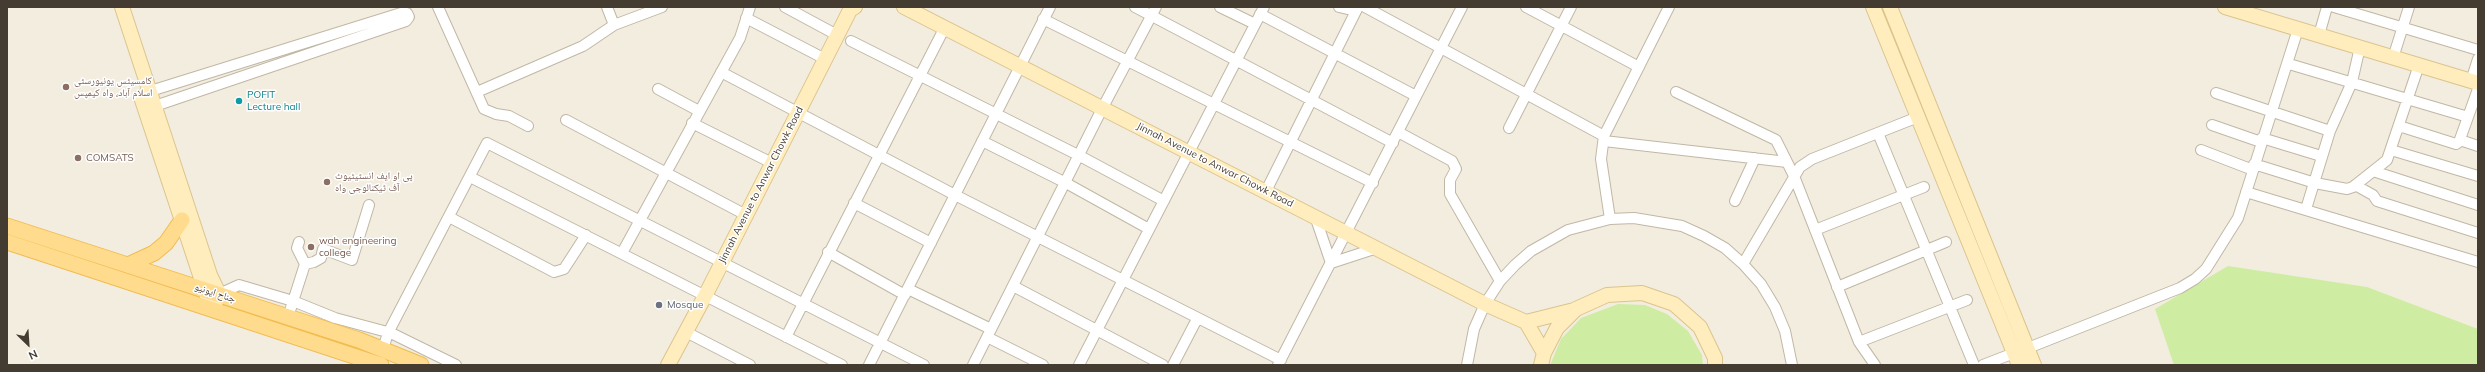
<!DOCTYPE html>
<html>
<head>
<meta charset="utf-8">
<style>
	body { margin:0 }
	#map { position:relative; width:2485px; height:372px; overflow:hidden; background:#f3ede0; font-family:Mulish,sans-serif }
	canvas { display:block }
	.frame { position:absolute; inset:0; border:8px solid #443c31; pointer-events:none }
	.north { position:absolute; left:8px; top:324px; width:40px; height:40px; -webkit-text-stroke:3px #fff; paint-order:stroke; rotate:155deg; font-size:11px; font-weight:700; line-height:16px; text-align:center; color:#443c31 }
	.north::after { content:''; display:block; margin:auto; width:14px; height:18px; background:#443c31; clip-path:polygon(50% 0,100% 100%,50% 72%,0 100%) }
</style>
</head>
<body>
<div id="map">
<canvas width="2485" height="372"></canvas>
<div class="frame"></div>
<div class="north">N</div>
</div>
<script>
const ctx = document.querySelector('canvas').getContext('2d');
ctx.lineJoin = 'round';
function paint(path, color) { ctx.fillStyle = color; ctx.fill(path, 'evenodd'); }
const shape = rows => new Path2D(rows.map(r => 'M' + r).join(''));
function stroke(path, color, width, dash) { ctx.strokeStyle = color; ctx.lineWidth = width; ctx.lineCap = dash ? 'butt' : 'round'; ctx.setLineDash(dash || []); ctx.stroke(path); }
function label(font, color, halo, rows, align = 'center') {
  ctx.font = font + ' Mulish,"Noto Naskh Arabic",sans-serif'; ctx.lineWidth = 3; ctx.setLineDash([]); ctx.textBaseline = 'middle'; ctx.strokeStyle = halo; ctx.fillStyle = color; for (const [text, x, y, turn = 0] of rows) {
    ctx.save(); ctx.translate(x, y); ctx.rotate((+turn || 0) * Math.PI / 180); ctx.textAlign = isNaN(turn) ? turn : align; if (halo) ctx.strokeText(text, 0, 0); ctx.fillText(text, 0, 0); ctx.restore();
  }
}
const green = shape([
	[2228,266,2367,287,2478,329,2478,365,2174,365,2155,309],
	[1618,304,1645,305,1667,314,1688,331,1702,355,1703,365,1550,365,1561,339,1581,318]
]);
const street = shape([
	[438,7,484,109,496,114,509,116,528,126],
	[607,7,614,25],
	[785,7,837,35],
	[1135,7,1393,143],
	[1220,7,1255,24],
	[1339,7,1356,11],
	[1365,7,1604,136],
	[1526,7,1639,67],
	[2334,7,2478,50],
	[1260,14,1416,96],
	[746,18,825,59],
	[1043,19,1373,183],
	[2319,35,2327,7],
	[851,41,1078,155,1164,201],
	[2393,58,2409,7],
	[2289,64,2468,117],
	[721,72,955,195,1281,360],
	[2471,81,2478,59],
	[658,89,699,111],
	[477,92,583,46,614,25,662,7],
	[1676,92,1776,140,1794,176,1859,342,1875,365],
	[144,93,401,13,407,13,409,17,406,21,149,108],
	[2216,93,2330,131],
	[566,120,746,215],
	[692,123,772,163],
	[2212,125,2261,142],
	[2399,126,2456,144,2459,142,2478,89],
	[1509,128,1571,7],
	[1398,132,1452,161,1456,169,1450,180,1450,194,1500,281],
	[1878,133,1974,365],
	[2262,138,2321,156],
	[2460,140,2478,146],
	[982,141,1066,183,1149,229],
	[1604,141,1787,162],
	[2201,150,2253,170],
	[2391,150,2478,176],
	[2254,164,2315,183,2347,189,2353,187,2387,160,2419,65],
	[2373,171,2478,205],
	[470,177,842,365],
	[2355,185,2373,195,2377,201,2478,233],
	[1266,191,1358,7],
	[2246,192,2478,262],
	[1735,201,1755,158],
	[854,203,931,243],
	[2306,209,2330,131,2352,82,2360,47],
	[1315,216,1331,263,1377,248],
	[449,217,554,272,564,269,586,235],
	[1610,219,1601,159,1604,136,1669,7],
	[1815,230,1924,187],
	[299,242,297,248,305,264],
	[828,252,905,295],
	[622,253,740,38,750,7],
	[1743,264,1800,167,1812,159,1918,117],
	[1013,286,1163,365],
	[1837,287,1946,242],
	[908,289,991,329],
	[219,294,239,285,293,301,335,318,391,333,456,365],
	[288,317,305,264,314,262,321,258,323,249,352,260,369,205],
	[686,332,750,365],
	[786,337,945,27],
	[987,337,1043,365],
	[1859,342,1967,300],
	[2028,348,2180,288,2195,279,2206,269,2238,218,2298,29],
	[383,349,388,333,487,143,924,365],
	[869,365,1050,7],
	[973,365,1103,107,1156,7],
	[1079,365,1264,7],
	[1173,365,1197,319],
	[1278,365,1462,7],
	[1467,365,1474,329,1485,304,1500,281,1515,265,1531,251,1568,230,1610,219,1634,218,1682,226,1704,236,1725,248,1743,264,1761,284,1775,307,1785,331,1792,365],
	[1983,365,2014,353]
]);
const secondary = shape([
	[122,7,210,275,219,294,213,309],
	[904,7,1485,304,1526,322],
	[1873,7,2019,365],
	[1890,7,2034,365],
	[2225,7,2478,83],
	[141,97,208,299],
	[1526,322,1574,310],
	[1526,322,1544,353],
	[668,365,705,296,843,24,850,10,855,7],
	[1541,365,1544,353,1557,328,1576,309,1607,295,1642,293,1674,304,1700,327,1715,358,1715,365]
]);
const primary = shape([
	[7,226,359,340,421,365],
	[7,242,381,365],
	[128,265,154,253,166,243,182,220]
]);
const markers = [
	[66,87,4,"#8d6e63"],
	[239,101,4,"#0f9aa8"],
	[78,158,4,"#8d6e63"],
	[327,182,4,"#8d6e63"],
	[311,247,4,"#8d6e63"],
	[659,305,4,"#6b7280"]
];
const educationNames = [
	["کامسیٹس یونیورسٹی",74,81],
	["اسلام آباد، واہ کیمپس",74,93],
	["COMSATS",86,158],
	["پی او ایف انسٹیٹیوٹ",335,176],
	["آف ٹیکنالوجی واہ",335,188],
	["wah engineering",319,241],
	["college",319,253]
];
const cultureNames = [
	["POFIT",247,95],
	["Lecture hall",247,107]
];
const streetNames = [
	["Jinnah Avenue to Anwar Chowk Road",1215,165,27],
	["Jinnah Avenue to Anwar Chowk Road",761,185,-63],
	["جناح ایونیو",215,293,18]
];
const worshipNames = [
	["Mosque",667,305]
];
paint(green, '#ceeda3');
stroke(street, '#c1b7a5', 12);
stroke(secondary, '#dbc48c', 16);
stroke(primary, '#f1bc50', 17);
stroke(street, '#fff', 10);
stroke(secondary, '#ffedbe', 14);
stroke(primary, '#ffdb8d', 15);
for (const [x, y, r, color] of markers) { const dot = new Path2D(); dot.arc(x, y, r, 0, 2 * Math.PI); ctx.fillStyle = color; ctx.fill(dot); stroke(dot, '#fff', 1.5); }
label('10px', '#785e54', '#fff', educationNames, 'left');
label('10px', '#0d838f', '#fff', cultureNames, 'left');
label('10px', '#443c31', '#fff', streetNames);
label('10px', '#5b616d', '#fff', worshipNames, 'left');
</script>
</body>
</html>
